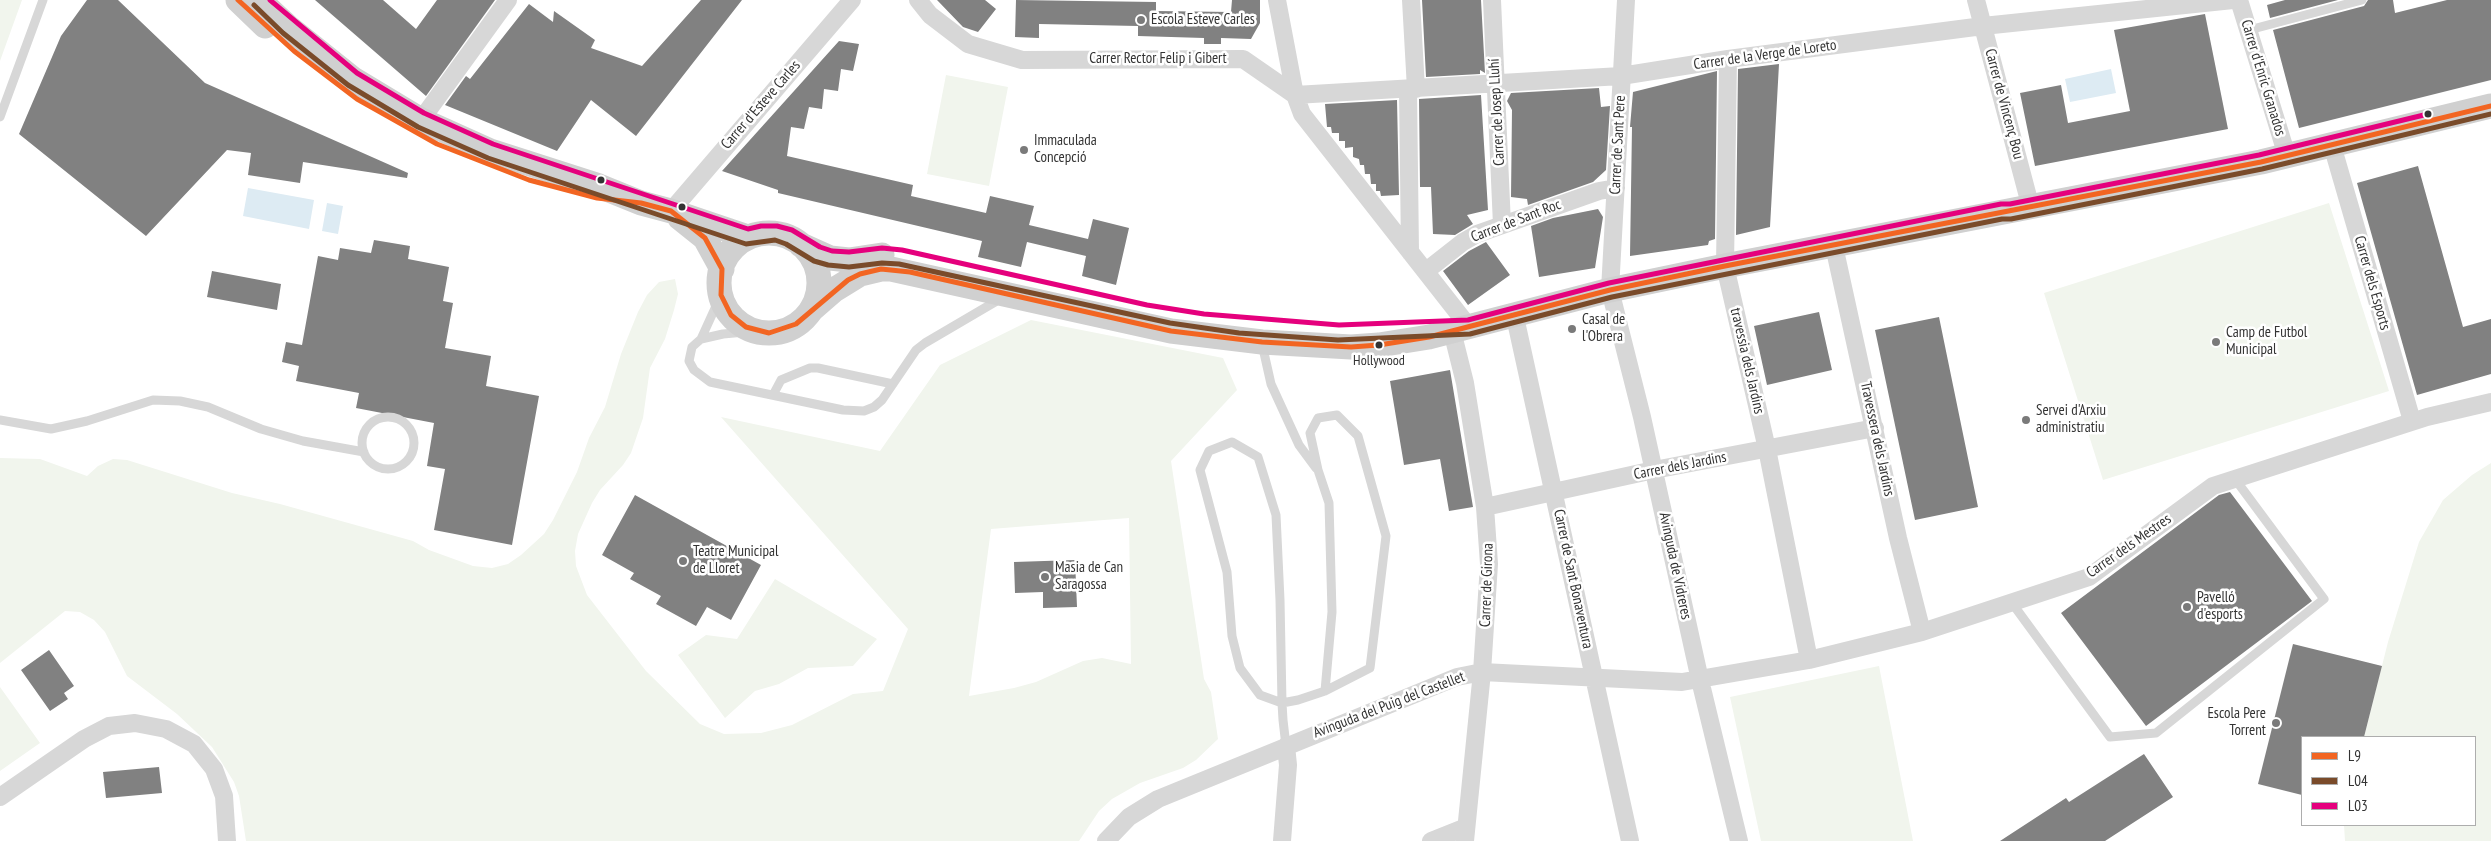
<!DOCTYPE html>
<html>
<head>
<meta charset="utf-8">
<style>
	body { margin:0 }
	#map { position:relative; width:2491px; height:841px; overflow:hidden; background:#fff; font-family:"PT Sans Narrow",sans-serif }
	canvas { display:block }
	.legend { position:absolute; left:2301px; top:736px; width:175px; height:90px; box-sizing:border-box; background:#fff; border:1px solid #adadad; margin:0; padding:6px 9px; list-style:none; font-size:15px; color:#333 }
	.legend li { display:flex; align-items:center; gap:10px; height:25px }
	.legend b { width:25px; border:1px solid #adadad }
</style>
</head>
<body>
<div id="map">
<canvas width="2491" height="841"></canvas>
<ul class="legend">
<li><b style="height:6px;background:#f26522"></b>L9</li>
<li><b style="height:6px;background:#7a4b2a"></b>L04</li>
<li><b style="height:6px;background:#e5007d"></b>L03</li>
</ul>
</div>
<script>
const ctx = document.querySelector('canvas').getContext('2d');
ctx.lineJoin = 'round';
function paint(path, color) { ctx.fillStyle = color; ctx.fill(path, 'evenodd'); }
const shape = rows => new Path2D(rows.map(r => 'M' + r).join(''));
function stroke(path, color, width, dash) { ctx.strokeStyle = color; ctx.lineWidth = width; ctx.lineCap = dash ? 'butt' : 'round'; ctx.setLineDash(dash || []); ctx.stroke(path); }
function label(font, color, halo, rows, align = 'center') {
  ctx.font = font + ' "PT Sans Narrow",sans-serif'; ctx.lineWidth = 5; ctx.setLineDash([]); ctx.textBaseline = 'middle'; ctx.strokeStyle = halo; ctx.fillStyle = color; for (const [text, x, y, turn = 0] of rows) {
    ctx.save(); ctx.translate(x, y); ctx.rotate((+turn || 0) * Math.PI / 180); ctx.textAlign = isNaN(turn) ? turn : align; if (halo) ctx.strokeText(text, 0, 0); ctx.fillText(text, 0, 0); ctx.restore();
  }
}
const green = shape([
	[0,0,22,0,0,61],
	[946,75,1008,87,989,186,927,174],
	[2329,203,2389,391,2103,480,2044,293],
	[675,279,678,294,674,310,665,339,650,368,643,418,631,453,623,465,600,490,592,503,578,534,575,551,576,566,587,595,646,671,700,724,724,734,761,733,792,725,853,694,883,691,908,629,721,417,880,451,940,365,1031,320,1223,358,1237,390,1171,461,1204,679,1211,692,1218,739,1196,760,1183,768,1140,783,1112,799,1099,811,1079,841,246,841,239,796,234,782,212,747,177,714,127,676,105,632,94,620,80,612,65,611,0,663,0,458,40,459,87,476,98,466,113,459,127,460,232,493,280,504,413,541,429,550,473,566,492,568,508,564,521,555,544,534,553,520,577,472,589,438,605,407,621,354,638,312,647,295,659,282],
	[1129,518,1131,664,1102,658,1083,661,1036,682,1014,688,969,696,991,529],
	[2491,463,2491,841,2345,841,2344,825,2475,825,2475,737,2364,737,2388,642,2419,542,2443,500,2472,475],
	[775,579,877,639,853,666,808,668,779,684,755,691,725,718,678,655,706,635,737,639],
	[1879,666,1913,841,1761,841,1730,697],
	[0,687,40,743,0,771]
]);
const water = shape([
	[2111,69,2116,93,2070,102,2065,79],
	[248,188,314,200,309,229,243,216],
	[327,203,343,206,338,234,322,231]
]);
const building = shape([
	[87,0,118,0,205,83,408,173,407,178,303,162,300,183,248,175,251,153,227,150,146,236,19,134,61,36],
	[315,0,383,0,416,29,437,0,495,0,426,96],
	[701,0,742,0,636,136,591,100,557,151,445,105,466,76,470,79,529,4,553,22,554,11,595,40,591,48,642,66],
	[937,0,985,0,996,9,978,32,963,27],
	[1016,0,1156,2,1156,11,1231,12,1232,0,1260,0,1260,23,1251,39,1221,38,1221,44,1204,44,1204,38,1138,36,1138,26,1039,24,1039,38,1015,37],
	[1422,0,1481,0,1485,73,1480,70,1480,74,1426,77],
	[2285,0,2338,0,2270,18,2267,5],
	[2368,0,2393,0,2395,13,2447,0,2491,0,2491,80,2299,128,2273,30,2364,6],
	[2205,14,2228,129,2035,166,2020,93,2061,85,2068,123,2130,111,2114,30],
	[839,41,859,44,853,71,841,69,838,91,824,89,822,109,809,107,804,129,791,127,787,156,913,185,911,196,986,213,990,196,1034,206,1029,225,1088,239,1093,219,1129,228,1116,285,1082,276,1086,256,1027,242,1021,267,978,257,982,241,778,193,778,190,722,171],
	[1779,64,1770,227,1736,235,1738,69],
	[1717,71,1715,239,1709,241,1708,245,1630,256,1632,127,1630,127,1633,92],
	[1599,88,1601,107,1610,106,1606,170,1593,182,1528,205,1527,199,1511,197,1512,110,1507,101,1511,93],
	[1481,95,1488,210,1467,215,1473,224,1455,235,1433,234,1431,187,1420,187,1419,99],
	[1397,100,1399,195,1381,196,1380,191,1376,191,1376,184,1371,184,1370,174,1365,174,1364,165,1360,165,1359,159,1353,157,1353,147,1345,148,1345,141,1339,141,1339,133,1332,133,1331,127,1327,127,1325,104],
	[2418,166,2463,327,2491,319,2491,374,2417,395,2357,183],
	[1598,209,1603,217,1595,268,1539,277,1531,226,1553,218],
	[374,240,410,246,408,259,449,267,443,301,453,303,445,348,491,356,486,386,539,396,512,545,434,530,445,469,427,466,434,423,356,408,359,393,296,381,299,366,282,362,286,342,302,345,318,256,338,260,340,248,371,253],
	[1486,242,1510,275,1468,305,1443,271,1469,251],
	[212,271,281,284,277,310,207,297],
	[1819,312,1832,370,1767,385,1754,326],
	[1939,317,1978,507,1915,520,1875,330],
	[1450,370,1473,507,1449,511,1440,459,1404,465,1390,381],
	[2230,492,2312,601,2146,726,2061,613,2219,495],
	[635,495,761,565,731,620,707,607,696,626,656,604,661,596,630,579,634,573,602,555],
	[1075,560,1077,607,1043,608,1043,592,1015,593,1014,562],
	[2293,644,2382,666,2364,737,2302,737,2302,795,2258,784],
	[49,650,74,686,64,693,68,699,50,711,21,670],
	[2144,754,2173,797,2105,841,2000,841,2066,798,2069,802],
	[159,767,162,793,106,798,103,772]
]);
const lane = shape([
	[2249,30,2362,0],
	[0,117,43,0],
	[756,331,723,334,701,339,692,347,689,361,694,370,710,382,843,410,864,411,874,407,882,400,916,350,925,343,1000,299],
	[701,339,721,295],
	[1262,344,1271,384,1299,445,1316,468],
	[773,395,781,380,810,368,818,368,893,384],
	'362 443a26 26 0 1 1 52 0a26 26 0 1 1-52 0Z',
	[0,420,51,429,87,421,153,400,180,401,208,407,261,429,303,441,364,452],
	[2012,603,2110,737,2156,733,2324,599,2235,479],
	[1286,746,1283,720,1282,703,1280,600,1276,515,1258,457,1232,442,1209,451,1200,470,1227,572,1232,636,1240,668,1260,695,1282,703,1298,700,1325,691,1370,668,1386,536,1358,436,1337,415,1318,418,1310,433,1318,470,1329,503,1332,612,1325,691]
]);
const street = shape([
	[918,0,930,15,968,44,1022,60,1243,59,1295,95,1302,114,1469,327],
	[1277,0,1295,95,1621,76,1728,59,1983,26,2233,0],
	[1411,0,1416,89],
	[1492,0,1502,225],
	[1626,0,1610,290,1642,417,1700,680,1739,841],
	[1976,0,2031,208],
	[2239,0,2287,156],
	[1728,59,1725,266,1767,449,1809,660],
	[1408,90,1410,252],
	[421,120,508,0],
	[2332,145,2412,421],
	[671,211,852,0],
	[1834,246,1898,538,1922,632],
	[1426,271,1463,242,1477,234,1599,191,1616,188],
	[1515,317,1630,841],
	[1452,331,1465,383,1485,507,1489,564,1482,672,1465,841],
	[1485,507,1654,470,1875,428],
	[0,797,84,739,109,726,135,723,166,729,194,744,214,769,224,796,227,841],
	[1106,841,1129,817,1158,799,1457,677,1482,672,1682,682,1809,660,1922,632,2089,577,2213,486,2427,417,2491,402],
	[1282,841,1288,765,1286,746],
	[1431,841,1466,827]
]);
const secondary = shape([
	[238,0,265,26],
	[259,0,288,27,353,79,421,120,490,151,599,186,641,203,671,211,748,237],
	[680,218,705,238,722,269],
	'719 283a50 50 0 1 1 100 0a50 50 0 1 1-100 0Z',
	[801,245,830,258,849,260,882,255],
	[811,310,834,290,860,274,881,269,891,269,1171,331,1262,342,1351,347,1379,345,1429,337,1610,290,1725,266,2261,162,2491,106]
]);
const bus1 = shape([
	[238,0,294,51,357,99,437,144,529,180,597,198,641,203,671,211,705,238,722,269,721,295,731,315,746,327,769,333,796,324,848,280,860,274,881,269,910,272,1171,331,1262,342,1351,347,1379,345,1429,337,1610,290,1725,266,2261,162,2491,106]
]);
const bus2 = shape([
	[254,5,283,33,348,85,418,127,488,158,746,244,775,240,786,244,814,261,828,265,849,267,882,263,899,264,1170,323,1239,333,1338,340,1470,334,1612,297,2002,219,2011,219,2262,169,2491,114]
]);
const bus3 = shape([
	[270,0,357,73,424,113,493,144,748,229,761,226,777,226,792,230,820,247,832,251,849,252,882,248,902,250,1147,305,1204,314,1339,325,1468,320,1609,283,2001,204,2010,204,2259,155,2428,114]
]);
const markers = [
	[1141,20,5,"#7a7a7a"],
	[2428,114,4.5,"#333"],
	[1024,150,5,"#7a7a7a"],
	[601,180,4.5,"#333"],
	[682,207,4.5,"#333"],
	[1572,329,5,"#7a7a7a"],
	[2216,342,5,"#7a7a7a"],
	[1379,345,4.5,"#333"],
	[2026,420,5,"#7a7a7a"],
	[683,561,5,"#7a7a7a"],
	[1045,577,5,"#7a7a7a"],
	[2187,607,5,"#7a7a7a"],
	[2276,723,5,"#7a7a7a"]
];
const busNames = [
	["Hollywood",1379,361]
];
const poiNames = [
	["Escola Esteve Carles",1151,20],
	["Immaculada",1034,141],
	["Concepció",1034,158],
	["Casal de",1582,320],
	["l'Obrera",1582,337],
	["Camp de Futbol",2226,333],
	["Municipal",2226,350],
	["Servei d'Arxiu",2036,411],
	["administratiu",2036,428],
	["Teatre Municipal",693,552],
	["de Lloret",693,569],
	["Masia de Can",1055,568],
	["Saragossa",1055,585],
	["Pavelló",2197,598],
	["d'esports",2197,615],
	["Escola Pere",2266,714,"right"],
	["Torrent",2266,731,"right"]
];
const streetNames = [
	["Carrer de la Verge de Loreto",1765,55,-8],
	["Carrer Rector Felip i Gibert",1158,59],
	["Carrer d'Enric Granados",2263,78,73],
	["Carrer de Vincenç Bou",2004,104,75],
	["Carrer d'Esteve Carles",761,105,-49],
	["Carrer de Josep Lluhí",1497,112,-93],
	["Carrer de Sant Pere",1618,145,-87],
	["Carrer de Sant Roc",1516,221,-21],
	["Carrer dels Esports",2372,283,74],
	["travessia dels Jardins",1747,361,77],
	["Travessera dels Jardins",1877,439,78],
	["Carrer dels Jardins",1680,466,-11],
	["Carrer dels Mestres",2129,546,-35],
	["Avinguda de Vidreres",1675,566,78],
	["Carrer de Sant Bonaventura",1573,579,78],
	["Carrer de Girona",1487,585,-88],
	["Avinguda del Puig del Castellet",1389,705,-21]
];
paint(green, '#f1f5ed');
paint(water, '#ddebf3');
paint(building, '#818181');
stroke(lane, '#d7d7d7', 9);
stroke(street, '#d7d7d7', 18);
stroke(secondary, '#d0d0d0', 25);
stroke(bus1, '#f26522', 5);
stroke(bus2, '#7a4b2a', 5);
stroke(bus3, '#e5007d', 5);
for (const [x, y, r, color] of markers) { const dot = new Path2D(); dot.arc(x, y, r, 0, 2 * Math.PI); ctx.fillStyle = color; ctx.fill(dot); stroke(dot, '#fff', 2); }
label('14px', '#333', '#fff', busNames);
label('15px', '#333', '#fff', poiNames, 'left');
label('15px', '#333', '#fff', streetNames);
</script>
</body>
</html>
